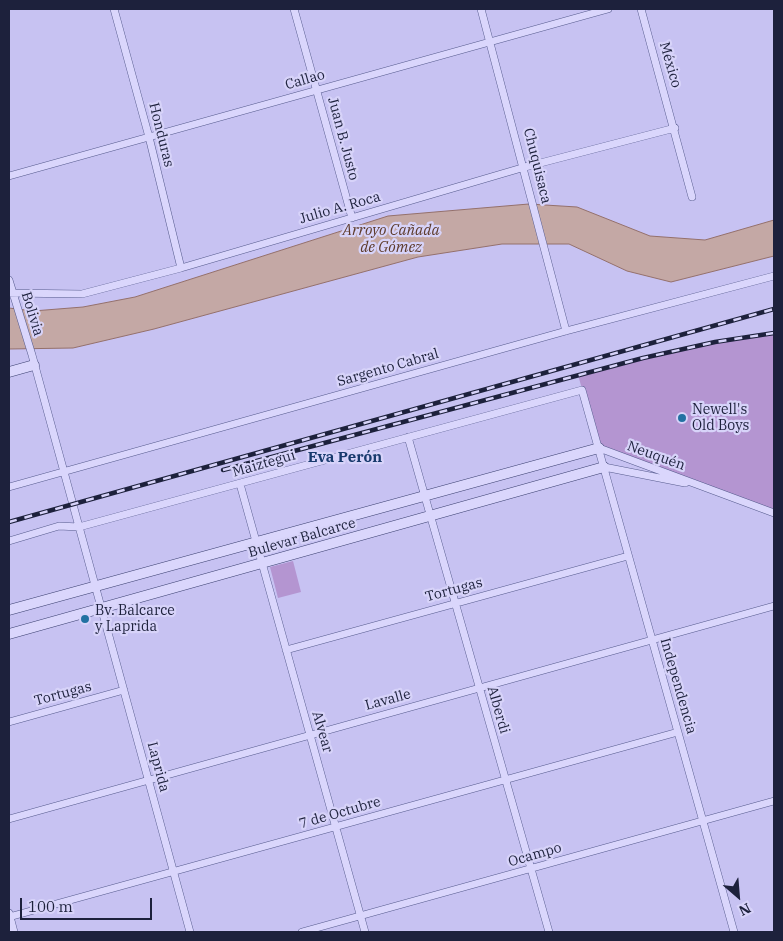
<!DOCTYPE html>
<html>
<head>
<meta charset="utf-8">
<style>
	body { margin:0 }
	#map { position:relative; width:783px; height:941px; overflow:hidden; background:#c7c2f2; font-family:"IBM Plex Serif",serif }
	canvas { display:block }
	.frame { position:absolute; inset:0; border:10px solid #1d213c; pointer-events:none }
	.north { position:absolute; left:713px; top:871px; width:50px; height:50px; -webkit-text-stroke:4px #d7d3f9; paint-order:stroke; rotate:153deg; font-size:14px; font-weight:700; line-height:20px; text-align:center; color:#1d213c }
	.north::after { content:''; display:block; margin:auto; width:18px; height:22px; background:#1d213c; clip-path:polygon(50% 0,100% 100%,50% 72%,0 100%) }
	.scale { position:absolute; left:20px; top:898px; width:132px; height:22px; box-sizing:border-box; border:2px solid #1d213c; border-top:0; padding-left:6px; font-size:15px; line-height:18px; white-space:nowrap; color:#1d213c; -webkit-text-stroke:4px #d7d3f9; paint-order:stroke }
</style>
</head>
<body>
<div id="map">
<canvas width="783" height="941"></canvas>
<div class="frame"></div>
<div class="north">N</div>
<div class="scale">100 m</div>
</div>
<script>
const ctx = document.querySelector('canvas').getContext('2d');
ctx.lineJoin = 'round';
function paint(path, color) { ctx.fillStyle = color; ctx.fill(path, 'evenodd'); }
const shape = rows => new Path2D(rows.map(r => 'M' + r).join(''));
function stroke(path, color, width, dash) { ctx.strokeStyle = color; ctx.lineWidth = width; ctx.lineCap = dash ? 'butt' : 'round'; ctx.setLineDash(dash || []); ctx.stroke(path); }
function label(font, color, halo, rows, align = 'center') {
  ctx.font = font + ' "IBM Plex Serif",serif'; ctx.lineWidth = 4.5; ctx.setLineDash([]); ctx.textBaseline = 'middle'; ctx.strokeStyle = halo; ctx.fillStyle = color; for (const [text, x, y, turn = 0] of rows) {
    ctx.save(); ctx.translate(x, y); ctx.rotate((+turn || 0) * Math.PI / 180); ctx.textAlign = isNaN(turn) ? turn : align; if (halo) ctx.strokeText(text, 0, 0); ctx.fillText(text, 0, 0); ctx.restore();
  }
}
const green = shape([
	[774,333,774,513,599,448,578,375,715,342],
	[293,561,301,592,278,598,270,567]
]);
const water = shape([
	[529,204,577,207,650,236,705,240,774,220,774,256,671,282,627,271,569,244,502,244,418,257,154,329,73,348,9,349,9,308,33,311,83,307,135,297,388,216,529,204]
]);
const street = shape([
	[114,9,149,137,181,268],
	[294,9,352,218],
	[481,9,566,331],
	[641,9,692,197],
	[9,176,608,9],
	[9,280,32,355,190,932],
	[9,293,82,294,181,268,525,167,675,128],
	[408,437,549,932],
	[599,448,774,513],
	[604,467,685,483],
	[240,484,365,932],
	[9,487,566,331,774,276],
	[9,541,59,526,79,527,582,390,734,932],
	[286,650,628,556],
	[9,722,124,690],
	[9,819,774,606],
	[9,913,14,932],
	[9,917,678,732],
	[302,932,774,801]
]);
const secondary = shape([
	[9,372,34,365],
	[9,610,599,448],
	[9,634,604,467]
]);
const rail = shape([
	[223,470,643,358,715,342,774,333],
	[9,522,774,309]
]);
const markers = [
	[682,418,5,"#2271a2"],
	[85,619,5,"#2271a2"]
];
const streetNames = [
	["México",670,65,74],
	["Callao",305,80,-16],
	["Honduras",161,135,76],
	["Juan B. Justo",343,139,75],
	["Chuquisaca",537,166,76],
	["Julio A. Roca",340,208,-16],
	["Bolivia",32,314,73],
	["Sargento Cabral",388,368,-16],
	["Neuquén",656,456,20],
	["Maiztegui",264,464,-16],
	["Bulevar Balcarce",302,538,-16],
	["Tortugas",454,590,-15],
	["Independencia",678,686,74],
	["Tortugas",63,694,-15],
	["Lavalle",388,700,-15],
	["Alberdi",498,710,74],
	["Alvear",322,732,74],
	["Laprida",158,767,75],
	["7 de Octubre",340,813,-16],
	["Ocampo",535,855,-16]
];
const poiNames = [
	["Newell's",692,410],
	["Old Boys",692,426],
	["Bv. Balcarce",95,611],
	["y Laprida",95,627]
];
const waterNames = [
	["Arroyo Cañada",391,231],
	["de Gómez",391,248]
];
const neighbourhoodNames = [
	["Eva Perón",345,458]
];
paint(green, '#b495d1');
paint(water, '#c4a8a5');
stroke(water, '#94706b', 1);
stroke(street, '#575c8e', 8);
stroke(secondary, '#3b4070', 11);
stroke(street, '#dad6fc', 7);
stroke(secondary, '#dad6fc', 10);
stroke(rail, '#1d213c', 4.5);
stroke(rail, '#d7d3f9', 2.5, [8]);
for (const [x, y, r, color] of markers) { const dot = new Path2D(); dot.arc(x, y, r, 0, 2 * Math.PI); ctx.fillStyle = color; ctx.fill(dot); stroke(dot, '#d7d3f9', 2); }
label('14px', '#1d213c', '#d7d3f9', streetNames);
label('14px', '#1d213c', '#d7d3f9', poiNames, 'left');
label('italic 15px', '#5d3b2b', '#d7d3f9', waterNames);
label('bold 15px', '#183a6d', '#d7d3f9', neighbourhoodNames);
</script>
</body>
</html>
